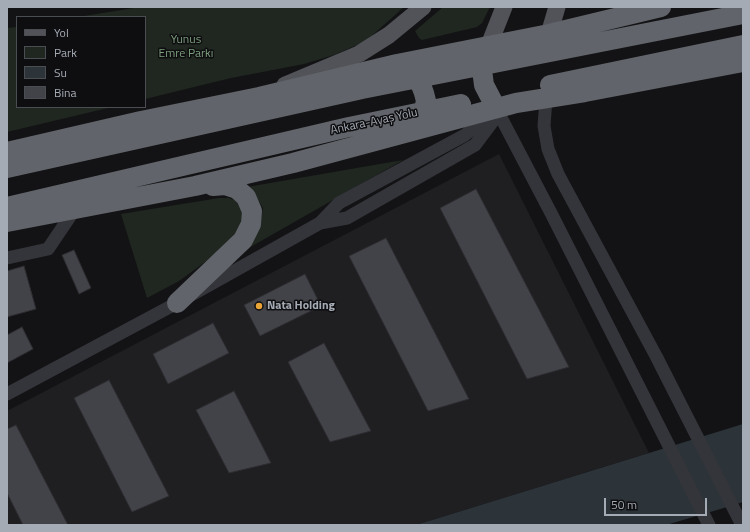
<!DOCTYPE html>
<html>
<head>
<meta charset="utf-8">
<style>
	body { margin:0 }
	#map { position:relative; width:750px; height:532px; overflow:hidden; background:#131315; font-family:"Titillium Web",sans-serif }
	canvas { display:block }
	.frame { position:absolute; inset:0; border:8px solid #a5abb5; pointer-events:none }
	.legend { position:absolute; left:16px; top:16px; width:130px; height:92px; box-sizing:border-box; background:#0e0e10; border:1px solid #4a4d52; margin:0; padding:5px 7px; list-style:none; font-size:12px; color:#a5abb5 }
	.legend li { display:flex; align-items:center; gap:8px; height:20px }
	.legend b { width:20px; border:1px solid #4a4d52 }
	.scale { position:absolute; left:604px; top:498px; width:103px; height:18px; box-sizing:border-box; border:2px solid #a5abb5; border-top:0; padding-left:5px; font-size:12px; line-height:14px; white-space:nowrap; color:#a5abb5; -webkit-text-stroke:3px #0e0e10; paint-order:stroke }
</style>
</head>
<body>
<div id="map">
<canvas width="750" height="532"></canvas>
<div class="frame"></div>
<ul class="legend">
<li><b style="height:5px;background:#515358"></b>Yol</li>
<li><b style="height:11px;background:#202720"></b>Park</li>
<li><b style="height:11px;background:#2c343a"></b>Su</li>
<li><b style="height:11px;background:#424348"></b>Bina</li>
</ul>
<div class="scale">50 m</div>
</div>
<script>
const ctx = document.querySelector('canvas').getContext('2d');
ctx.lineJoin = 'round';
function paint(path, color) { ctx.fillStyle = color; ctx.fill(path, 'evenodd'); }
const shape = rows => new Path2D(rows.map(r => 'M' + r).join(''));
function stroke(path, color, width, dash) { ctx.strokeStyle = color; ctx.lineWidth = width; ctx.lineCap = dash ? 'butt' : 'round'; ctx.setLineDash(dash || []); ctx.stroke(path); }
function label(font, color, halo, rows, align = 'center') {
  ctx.font = font + ' "Titillium Web",sans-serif'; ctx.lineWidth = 3; ctx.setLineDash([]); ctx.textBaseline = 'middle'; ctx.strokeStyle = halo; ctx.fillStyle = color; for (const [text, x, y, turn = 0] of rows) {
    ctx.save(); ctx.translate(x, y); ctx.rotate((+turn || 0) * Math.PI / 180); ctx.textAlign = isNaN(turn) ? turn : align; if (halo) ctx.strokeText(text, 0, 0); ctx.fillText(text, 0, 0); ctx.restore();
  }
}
const built = shape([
	[499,154,649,453,416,525,7,525,7,411]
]);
const green = shape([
	[140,7,404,7,366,41,334,55,304,64,231,78,145,99,145,17,78,17],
	[443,7,490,7,482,23,477,27,422,40,419,38,415,31],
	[17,27,17,107,112,107,7,132,7,28],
	[403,160,247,249,260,223,263,208,254,193,247,187],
	[219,198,229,198,240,202,245,210,243,222,236,235,216,254,179,281,147,298,121,214]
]);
const water = shape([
	[743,424,743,502,717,510,666,525,416,525]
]);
const building = shape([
	[476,189,569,367,527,379,440,208,476,189],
	[386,238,469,399,428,411,349,256,386,238],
	[74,250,91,288,79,294,62,255,74,250],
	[24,266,36,309,7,317,7,271,24,266],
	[305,274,321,306,260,336,244,305,305,274],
	[213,323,229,353,168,384,153,354,213,323],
	[22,327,33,349,7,363,7,335,22,327],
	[324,343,371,431,330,442,288,362,324,343],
	[109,380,169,496,132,512,74,398,109,380],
	[234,391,271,463,229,473,196,410,234,391],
	[16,425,68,525,23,525,7,493,7,429,16,425]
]);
const minor = shape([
	[546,99,544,126,548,149,558,174,656,356,742,525],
	[496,108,552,215,709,525],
	[320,223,347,218,475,145,493,121,496,108],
	[7,258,48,249,75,209],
	[7,394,177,303,320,223,339,203,465,135,491,112]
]);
const major = shape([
	[549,34,557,7],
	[489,45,504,7],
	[285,85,359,54,389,35,423,7]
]);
const highway = shape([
	[485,54,482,70,484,85,496,108],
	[406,72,410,73,421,85,424,93,426,101,422,118,418,122],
	[550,85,743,45],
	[7,152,141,121,259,97,397,64,549,34,661,7],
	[7,168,362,89,743,14],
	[7,207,349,127,461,104],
	[7,222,195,186,293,163,516,103,585,92,743,62],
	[177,303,243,240,251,224,252,211,246,197,237,189,225,185,213,186]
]);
const markers = [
	[259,306,4,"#e9a537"]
];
const parkNames = [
	["Yunus",186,40],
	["Emre Parkı",186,54]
];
const streetNames = [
	["Ankara-Ayaş Yolu",374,122,-12]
];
const poiNames = [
	["Nata Holding",267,306]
];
paint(built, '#1f1f22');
paint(green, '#202720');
paint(water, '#2c343a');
paint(building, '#424348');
stroke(building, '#2d2d31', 1);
stroke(minor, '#34353a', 13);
stroke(major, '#515358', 17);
stroke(highway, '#61646a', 20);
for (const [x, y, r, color] of markers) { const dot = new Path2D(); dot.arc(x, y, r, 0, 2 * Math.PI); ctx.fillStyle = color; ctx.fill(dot); stroke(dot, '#0e0e10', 1.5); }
label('12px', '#7d9f7e', '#0e0e10', parkNames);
label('12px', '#a5abb5', '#0e0e10', streetNames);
label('bold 12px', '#a5abb5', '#0e0e10', poiNames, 'left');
</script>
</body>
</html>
